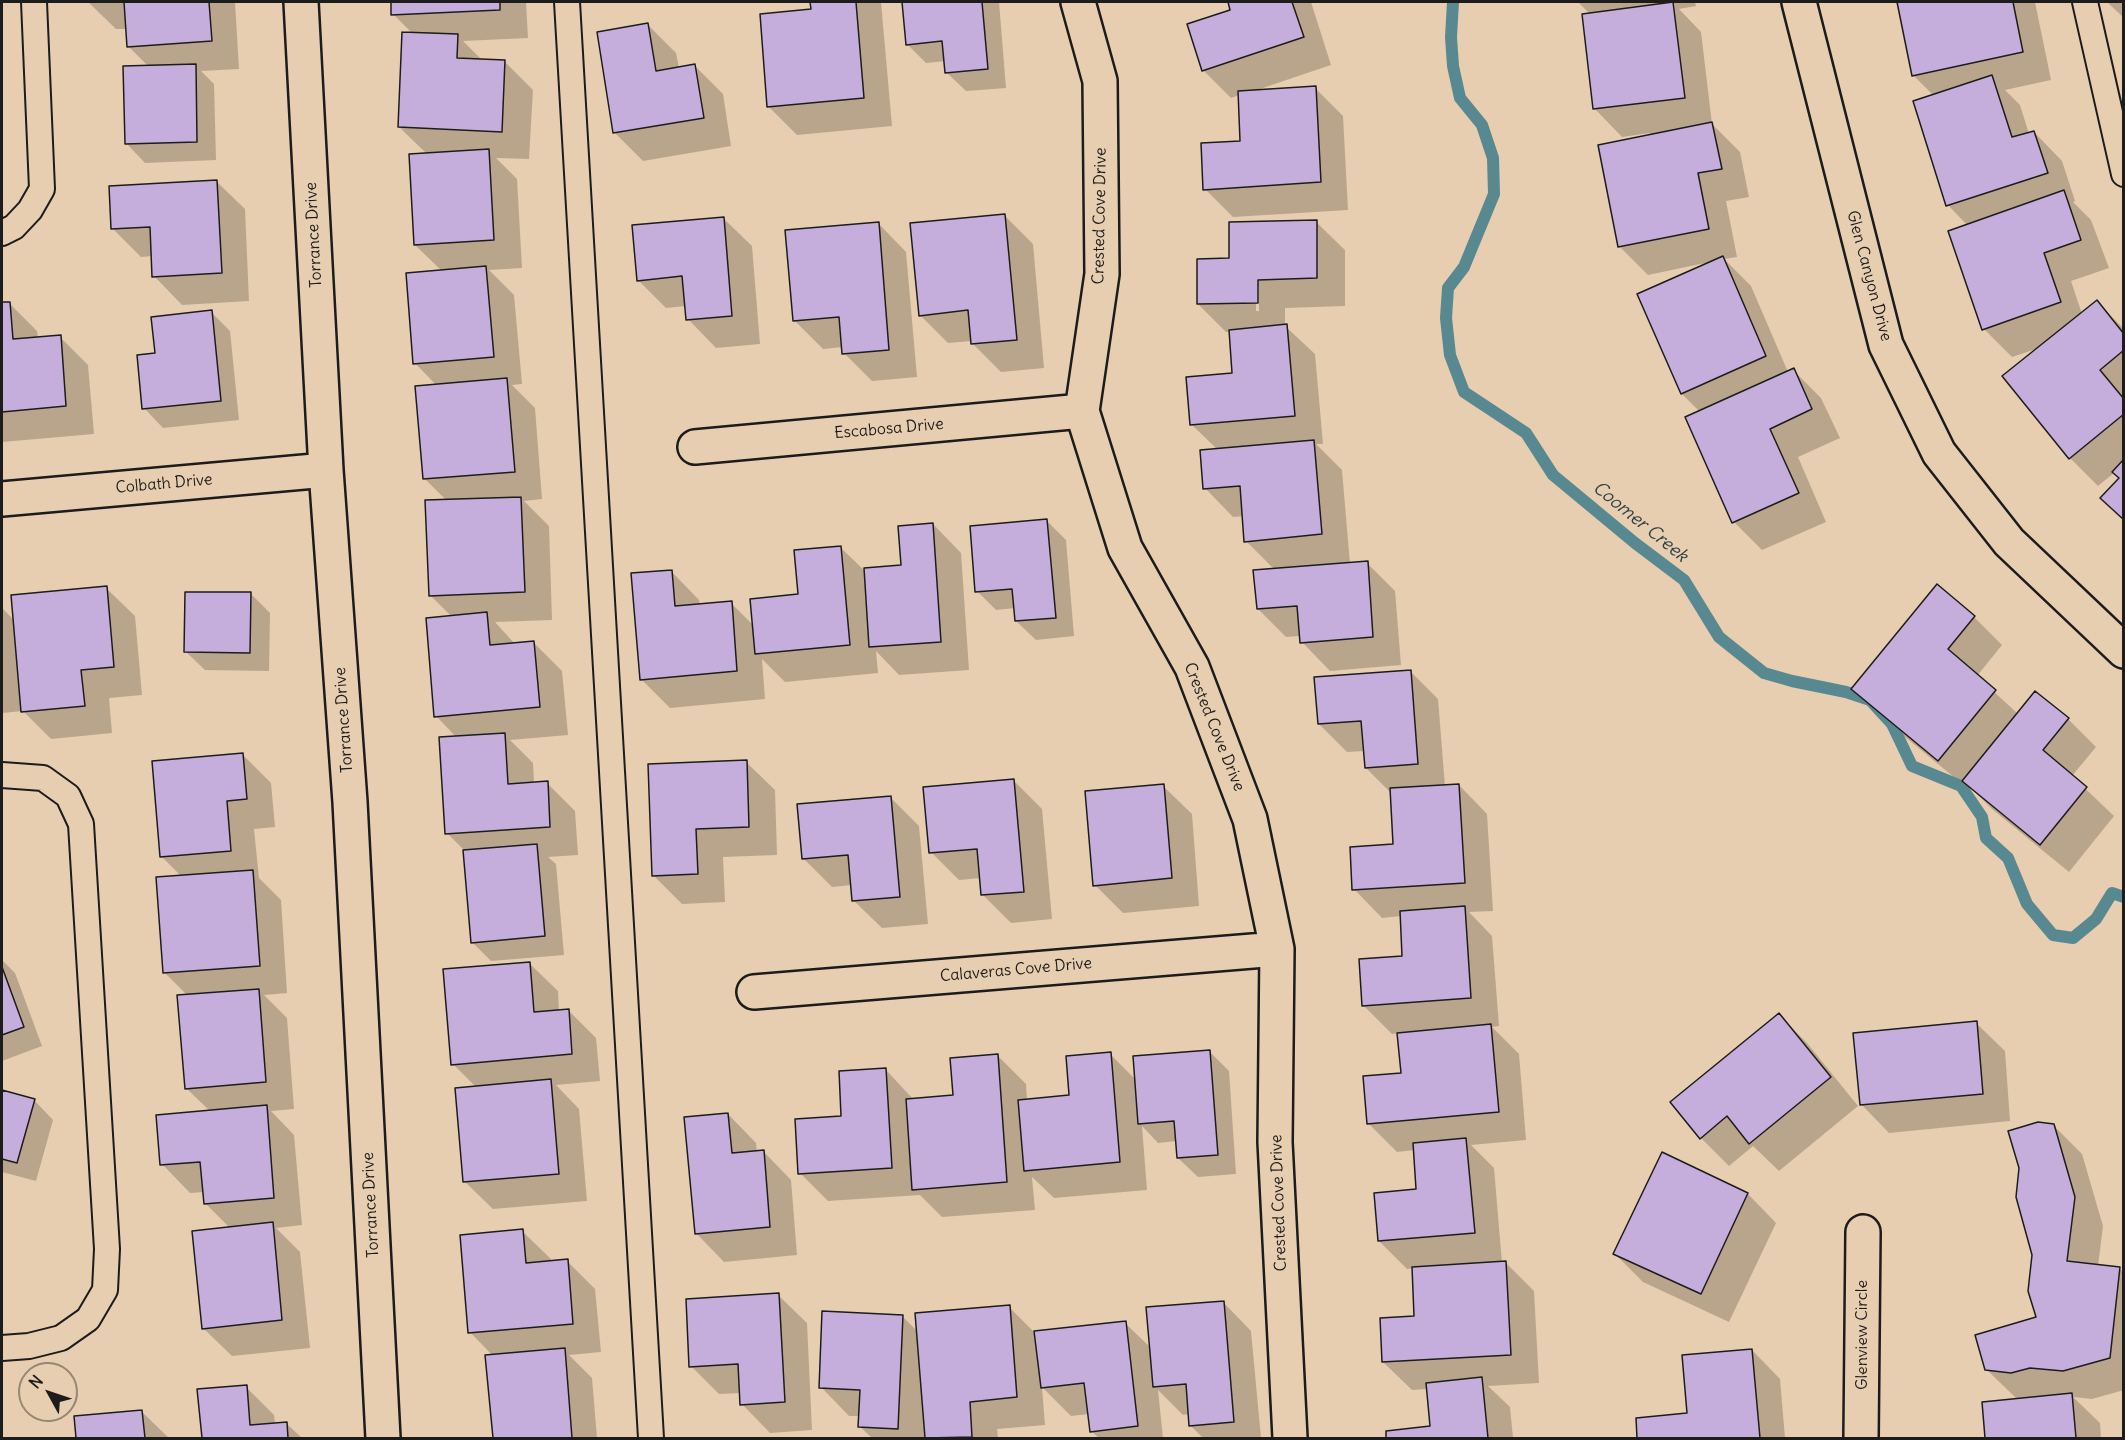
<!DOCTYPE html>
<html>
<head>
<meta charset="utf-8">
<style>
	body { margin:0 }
	#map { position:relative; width:2125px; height:1440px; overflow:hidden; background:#e8ceb0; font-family:Delius,sans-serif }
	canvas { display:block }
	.frame { position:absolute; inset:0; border:3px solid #1c1c1c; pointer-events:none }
	.north { position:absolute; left:18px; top:1362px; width:60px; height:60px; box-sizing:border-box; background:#e8ceb0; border:2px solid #968775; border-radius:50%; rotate:310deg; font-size:16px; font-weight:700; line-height:24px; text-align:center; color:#1c1c1c }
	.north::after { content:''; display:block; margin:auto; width:21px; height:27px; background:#1c1c1c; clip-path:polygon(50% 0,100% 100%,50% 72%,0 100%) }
</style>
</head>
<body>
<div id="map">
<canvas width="2125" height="1440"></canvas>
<div class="frame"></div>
<div class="north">N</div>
</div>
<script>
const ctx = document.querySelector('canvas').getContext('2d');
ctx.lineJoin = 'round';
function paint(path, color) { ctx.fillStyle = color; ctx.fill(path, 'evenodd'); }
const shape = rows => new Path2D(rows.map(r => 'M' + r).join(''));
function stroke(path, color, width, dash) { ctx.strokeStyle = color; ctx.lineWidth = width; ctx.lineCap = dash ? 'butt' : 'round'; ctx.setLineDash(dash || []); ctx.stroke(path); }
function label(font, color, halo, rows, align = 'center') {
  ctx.font = font + ' Delius,sans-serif'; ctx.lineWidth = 4.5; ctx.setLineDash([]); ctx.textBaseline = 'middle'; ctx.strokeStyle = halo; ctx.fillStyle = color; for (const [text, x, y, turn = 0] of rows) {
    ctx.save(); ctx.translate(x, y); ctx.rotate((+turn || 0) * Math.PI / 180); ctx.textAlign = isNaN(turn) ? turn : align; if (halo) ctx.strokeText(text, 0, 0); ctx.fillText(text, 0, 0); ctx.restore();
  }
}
const shadow = shape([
	[88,2,235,2,239,69,201,71,214,84,216,160,145,163,126,143,149,67,128,46,127,29,116,29],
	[392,2,526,2,528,38,463,41,483,61,504,61,533,90,529,159,496,158,517,179,522,268,489,270,514,295,522,384,512,385,535,408,542,499,524,501,549,526,552,620,495,622,515,644,534,643,562,671,568,735,510,740,533,763,534,784,547,783,575,811,578,855,548,857,556,864,564,955,491,961,472,942,465,851,447,833,457,738,436,716,452,617,431,596,447,501,425,479,437,386,415,363,442,271,415,245,427,154,399,127,412,33,393,14],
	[812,2,881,2,892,126,797,135,769,107,812,11],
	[904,2,999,2,1006,88,966,91,946,72,946,61,926,63,907,44],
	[1229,2,1311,2,1331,65,1254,91,1315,88,1343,116,1348,210,1233,217,1205,189,1242,142,1239,95,1231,98,1203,70,1232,11],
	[1578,2,1695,2,1696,6,1679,9,1701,32,1712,124,1740,152,1749,197,1726,201,1737,257,1724,259,1751,286,1788,372,1793,370,1821,398,1840,438,1798,457,1826,522,1762,550,1734,522,1687,418,1700,412,1682,394,1639,295,1710,262,1648,275,1619,246,1650,133,1622,137,1594,108,1590,14],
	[1898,2,2035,2,2051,80,2005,90,2020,105,2029,134,2034,132,2062,161,2075,201,2073,202,2091,220,2109,268,2071,281,2082,314,2097,302,2124,329,2124,520,2102,498,2120,479,2114,473,2098,486,2070,458,2039,348,2012,357,1984,329,1968,226,1948,205,1934,96,1913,75],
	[2107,2,2124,2,2124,18],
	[648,25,676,53,679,68,695,66,723,94,731,146,643,161,614,132],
	[216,181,245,209,249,301,182,305,154,276,153,256,141,257,112,228],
	[1004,215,1033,244,1044,368,1001,372,973,344,972,341,948,343,920,315],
	[723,218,752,246,760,344,716,348,688,319,686,306,666,308,638,280],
	[1316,222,1345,250,1345,306,1285,308,1285,326,1315,354,1323,444,1316,444,1342,470,1350,564,1367,563,1395,591,1401,665,1330,671,1302,642,1301,636,1286,637,1258,609,1275,570,1246,541,1244,516,1233,517,1205,488,1218,450,1191,424,1234,375,1230,332,1226,332,1198,304,1231,260],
	[1256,286,1259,286,1259,311,1256,311],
	[878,223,906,252,917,377,872,381,844,353,843,347,823,349,794,320],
	[9,303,37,331,38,338,60,337,88,365,94,434,2,442,2,304],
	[211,312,230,331,239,420,163,428,144,408,157,354],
	[1047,521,1066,540,1074,636,1036,640,1016,621,1015,608,996,610,977,591],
	[933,524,961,553,969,670,899,675,876,651,878,673,785,682,762,659,765,699,670,708,642,680,671,571,699,600,700,606,731,603,754,626,800,596,841,548,866,572,902,567],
	[106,588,135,616,142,695,109,698,112,733,51,739,23,711,2,713,2,608,15,621],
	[251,594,270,613,269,671,205,670,185,651],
	[1974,617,2002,645,1977,676,2018,714,2068,719,2096,747,2072,776,2114,816,2069,872,1992,809,1969,786,1967,788,1881,717,1853,689],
	[1410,671,1438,699,1445,786,1459,785,1487,814,1493,911,1469,912,1492,936,1499,1026,1492,1027,1519,1054,1526,1140,1471,1145,1494,1168,1502,1263,1506,1263,1534,1291,1539,1383,1488,1386,1510,1407,1513,1438,1388,1438,1387,1432,1431,1428,1428,1389,1412,1390,1383,1362,1416,1317,1414,1268,1407,1269,1379,1241,1418,1190,1415,1150,1397,1152,1368,1123,1402,1074,1399,1033,1392,1034,1364,1006,1404,957,1401,916,1382,918,1354,889,1394,845,1391,793,1366,768,1365,751,1347,752,1319,724],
	[242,754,271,783,275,827,254,829,259,878,281,900,287,993,264,995,287,1018,294,1109,271,1111,294,1135,302,1225,276,1228,300,1252,310,1348,232,1356,203,1328,230,1228,205,1203,204,1192,190,1193,162,1164,210,1111,186,1088,188,996,164,972,182,877,162,857],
	[746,762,775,790,777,855,723,857,725,902,682,904,654,876],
	[1014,781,1042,809,1052,919,1011,923,983,895,981,878,959,880,931,852],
	[1163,786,1192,814,1199,906,1123,913,1095,885],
	[891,798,919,826,928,924,882,928,853,900,852,885,832,887,803,858],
	[2,960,15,973,42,1046,2,1061],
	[529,963,558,991,559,1011,568,1010,596,1038,600,1081,556,1085,579,1109,587,1201,493,1209,464,1181,476,1087,453,1064],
	[1779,1015,1807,1043,1858,1106,1779,1171,1753,1146,1729,1166,1701,1138],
	[1976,1023,2005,1051,2010,1121,1889,1133,1861,1104],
	[1210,1052,1229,1071,1236,1174,1198,1177,1178,1158,1177,1141,1158,1143,1142,1126,1147,1190,1054,1198,1032,1177,1035,1210,942,1217,920,1195,828,1201,800,1173,842,1117,886,1070,914,1100,955,1097,997,1055,1026,1084,1027,1101,1071,1097,1110,1054,1136,1080],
	[2,1092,34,1100,53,1120,36,1181,2,1172],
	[728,1114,756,1143,757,1152,763,1151,791,1180,797,1255,724,1262,696,1233],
	[2054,1126,2082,1154,2103,1226,2098,1266,2119,1268,2124,1273,2124,1390,2092,1399,2073,1397,2100,1423,2101,1438,1987,1438,1984,1404,2018,1400,1987,1370,2038,1319],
	[1662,1154,1748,1194,1776,1223,1729,1322,1643,1282,1615,1254],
	[522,1231,551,1259,551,1262,567,1261,595,1289,601,1352,569,1355,592,1378,597,1438,494,1438,487,1357,493,1356,470,1332],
	[778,1295,807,1323,812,1430,770,1433,742,1404,741,1393,719,1394,691,1366],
	[1223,1302,1251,1331,1261,1438,1203,1438,1190,1425,1190,1414,1183,1415,1158,1390,1163,1438,1099,1438,1091,1431,1089,1414,1071,1416,1042,1387,1045,1425,997,1429,998,1438,872,1438,859,1426,860,1416,849,1416,821,1387,902,1316,918,1332,1009,1307,1035,1333,1125,1323,1151,1348],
	[1752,1350,1780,1379,1785,1438,1639,1438,1637,1419,1689,1414],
	[246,1387,274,1415,275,1424,286,1423,302,1438,203,1438,199,1391],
	[142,1412,169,1438,78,1438,76,1417]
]);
const stream = shape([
	[1453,2,1451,37,1453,66,1460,98,1482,125,1493,158,1494,194,1464,267,1448,288,1446,318,1450,355,1464,392,1526,433,1553,475,1635,543,1684,580,1719,637,1764,673,1792,681,1846,692,1870,700,1892,724,1912,766,1961,786,1982,817,1986,838,2008,858,2027,904,2053,935,2073,938,2096,919,2112,893,2124,897]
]);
const building = shape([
	[124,2,209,2,212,41,127,47,124,2],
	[391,2,500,2,500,10,391,15,391,2],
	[810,2,856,2,864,98,767,107,760,14,811,9,810,2],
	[902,2,982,2,988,69,945,73,942,41,906,45,902,2],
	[1228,2,1292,2,1304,37,1202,71,1187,24,1230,10,1228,2],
	[1673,2,1685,98,1593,109,1582,14,1673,2],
	[1897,2,2013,2,2023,52,1912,76,1897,2],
	[648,23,656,71,695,64,704,118,613,133,597,32,648,23],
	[402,32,458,34,457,58,505,60,502,132,398,127,402,32],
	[196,64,197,142,125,144,123,66,196,64],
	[1992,75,2012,137,2034,131,2048,173,1946,206,1913,101,1992,75],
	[1316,86,1321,182,1203,190,1201,143,1240,141,1238,91,1316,86],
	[1712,122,1722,169,1698,173,1709,229,1618,247,1598,145,1712,122],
	[489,149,494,240,414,245,409,154,489,149],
	[217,180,222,273,152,277,150,227,111,229,109,186,217,180],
	[2064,190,2081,240,2044,253,2061,302,1982,330,1948,231,2064,190],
	[1005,214,1017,340,971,344,968,310,919,316,910,223,1005,214],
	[724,217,732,316,686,320,682,276,637,281,632,225,724,217],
	[1317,220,1317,278,1258,280,1258,303,1197,304,1197,259,1229,258,1229,222,1317,220],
	[879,222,889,350,842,354,839,317,793,321,785,230,879,222],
	[1723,256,1766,356,1681,394,1637,294,1723,256],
	[486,266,494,357,413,364,406,273,486,266],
	[2097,300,2124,334,2124,350,2100,370,2124,399,2124,414,2069,459,2002,376,2097,300],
	[2,302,10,302,13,339,61,335,66,406,2,412,2,302],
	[212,310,221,401,142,409,137,355,155,353,151,317,212,310],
	[1287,324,1295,416,1190,425,1186,377,1232,373,1229,330,1287,324],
	[1794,368,1812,409,1770,429,1799,493,1732,523,1685,417,1794,368],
	[507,378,515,472,423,479,415,386,507,378],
	[1314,440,1322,534,1244,542,1240,486,1203,489,1200,450,1314,440],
	[2124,459,2124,520,2100,498,2119,478,2112,472,2124,459],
	[521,497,525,592,429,596,425,500,521,497],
	[1047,519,1056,618,1015,621,1012,589,975,592,970,526,1047,519],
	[933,523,941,642,869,647,864,568,901,565,898,526,933,523],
	[841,546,850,645,755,654,750,599,798,594,794,550,841,546],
	[1368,561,1373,637,1300,643,1297,606,1257,609,1253,570,1368,561],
	[672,570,675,606,732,601,737,671,640,680,631,573,672,570],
	[1937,584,1975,616,1948,649,1996,690,1938,761,1851,689,1937,584],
	[107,586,114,667,81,670,85,706,21,712,11,595,107,586],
	[185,592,251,592,250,653,184,652,185,592],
	[487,612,490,645,534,641,540,707,434,717,426,618,487,612],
	[1411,670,1418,764,1365,768,1361,721,1318,724,1314,677,1411,670],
	[2035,691,2069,718,2043,750,2087,787,2040,845,1962,781,2035,691],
	[505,733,508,784,548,781,550,827,445,834,439,737,505,733],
	[243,753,247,799,227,801,231,851,160,857,152,761,243,753],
	[747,760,749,827,696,829,698,874,652,876,648,764,747,760],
	[1014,779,1024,892,981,895,977,849,929,853,923,787,1014,779],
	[1164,784,1172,878,1093,886,1085,791,1164,784],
	[1459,784,1465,883,1352,890,1350,847,1393,844,1390,788,1459,784],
	[891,796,900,897,852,901,848,855,802,859,797,804,891,796],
	[537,844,545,936,471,943,463,850,537,844],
	[253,870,260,966,163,973,156,877,253,870],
	[1465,906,1471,998,1362,1006,1359,959,1402,956,1400,911,1465,906],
	[530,962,534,1012,569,1009,572,1054,451,1065,443,969,530,962],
	[2,967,24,1027,2,1035,2,967],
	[259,989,266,1082,185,1089,177,995,259,989],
	[1779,1013,1831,1077,1749,1144,1727,1116,1700,1139,1670,1102,1779,1013],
	[1977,1021,1983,1094,1860,1105,1853,1033,1977,1021],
	[1491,1024,1499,1112,1367,1124,1363,1076,1401,1073,1397,1033,1491,1024],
	[1210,1050,1218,1155,1177,1158,1174,1121,1138,1124,1133,1056,1210,1050],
	[1111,1052,1120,1162,1024,1171,1018,1100,1069,1095,1066,1056,1111,1052],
	[998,1054,1007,1182,912,1190,906,1099,953,1095,950,1058,998,1054],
	[886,1068,892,1168,798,1174,795,1119,841,1116,839,1071,886,1068],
	[551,1079,559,1174,463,1182,455,1088,551,1079],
	[2,1090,35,1099,17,1163,2,1159,2,1090],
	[267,1105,274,1198,204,1204,200,1162,160,1165,156,1115,267,1105],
	[728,1113,732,1153,764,1150,770,1227,695,1234,684,1117,728,1113],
	[2038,1122,2054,1124,2075,1197,2067,1261,2120,1267,2110,1358,2063,1371,2030,1368,2011,1373,1985,1370,1975,1335,2036,1317,2028,1291,2032,1255,2016,1197,2019,1168,2008,1131,2038,1122],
	[1466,1138,1475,1233,1378,1241,1374,1193,1416,1189,1413,1143,1466,1138],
	[1662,1152,1748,1193,1701,1294,1613,1254,1662,1152],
	[273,1222,282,1320,202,1329,192,1231,273,1222],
	[523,1229,526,1263,568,1259,573,1324,468,1333,460,1235,523,1229],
	[1506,1261,1511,1355,1382,1362,1380,1318,1414,1316,1412,1267,1506,1261],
	[779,1293,785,1402,740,1405,738,1364,689,1367,686,1299,779,1293],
	[1224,1301,1234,1422,1189,1426,1186,1384,1153,1387,1146,1307,1224,1301],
	[1010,1305,1017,1397,970,1402,972,1437,925,1438,915,1313,1010,1305],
	[822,1311,903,1315,898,1429,858,1427,860,1390,819,1388,822,1311],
	[1126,1321,1138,1426,1090,1432,1084,1383,1041,1388,1034,1331,1126,1321],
	[565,1348,572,1438,493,1438,485,1355,565,1348],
	[1752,1349,1760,1438,1637,1438,1636,1418,1687,1413,1682,1355,1752,1349],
	[1482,1377,1488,1438,1386,1438,1386,1431,1430,1426,1426,1383,1482,1377],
	[247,1385,250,1425,287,1422,288,1438,202,1438,197,1389,247,1385],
	[2072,1393,2076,1438,1985,1438,1982,1402,2072,1393],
	[142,1410,145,1438,76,1438,74,1416,142,1410]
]);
const lane = shape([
	[567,2,651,1438],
	[2085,2,2124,174],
	[2,233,14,227,30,210,42,189,34,2],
	[2,775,43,778,68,796,81,824,107,1249,105,1290,88,1319,61,1338,29,1346,2,1348]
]);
const street = shape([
	[301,2,326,470,350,802,383,1438],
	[1078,2,1100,81,1102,274,1082,411,1125,548,1192,667,1250,819,1277,949,1275,1142,1290,1438],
	[1799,2,1886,345,1939,453,2009,542,2124,651],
	[695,447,1082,411],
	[2,499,326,470],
	[754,992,1277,949],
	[1861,1438,1863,1232]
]);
const streetNames = [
	["Crested Cove Drive",1100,216,-89],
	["Torrance Drive",314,235,-93],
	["Glen Canyon Drive",1869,276,75],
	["Escabosa Drive",889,429,-5],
	["Colbath Drive",164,484,-5],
	["Torrance Drive",344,720,-94],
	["Crested Cove Drive",1214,727,68],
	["Calaveras Cove Drive",1016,970,-5],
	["Crested Cove Drive",1279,1203,-92],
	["Torrance Drive",371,1205,-93],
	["Glenview Circle",1862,1335,-90]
];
const waterNames = [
	["Coomer Creek",1640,522,39]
];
paint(shadow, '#0003');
stroke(stream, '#598990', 12);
paint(building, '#c6aedc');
stroke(building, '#1c1c1c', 1.5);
stroke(lane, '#1c1c1c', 28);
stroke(street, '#1c1c1c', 38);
stroke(lane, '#e8ceb0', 24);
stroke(street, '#e8ceb0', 33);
label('16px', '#1c1c1c', '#e8ceb0', streetNames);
label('italic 18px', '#304043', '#e8ceb0', waterNames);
</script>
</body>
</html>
